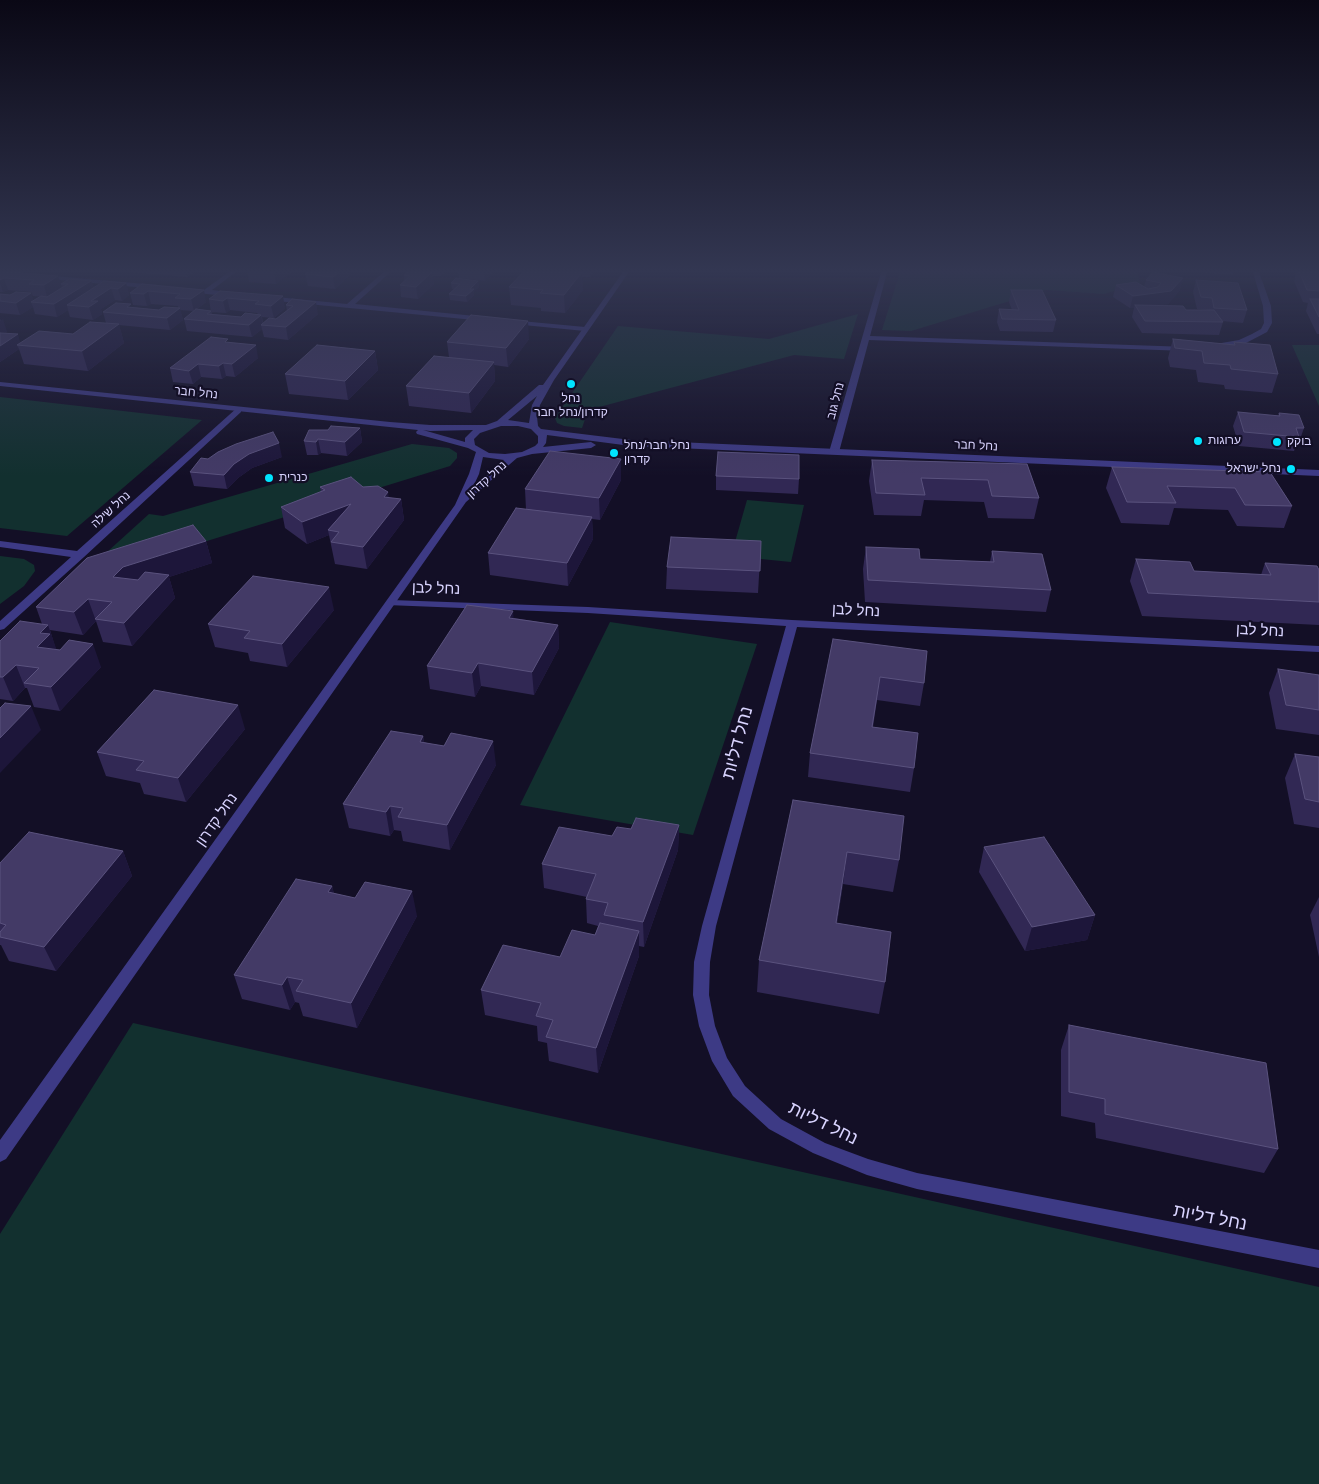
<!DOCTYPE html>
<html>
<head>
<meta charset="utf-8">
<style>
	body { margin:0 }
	canvas { display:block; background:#130f26 }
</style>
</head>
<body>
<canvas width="1319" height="1484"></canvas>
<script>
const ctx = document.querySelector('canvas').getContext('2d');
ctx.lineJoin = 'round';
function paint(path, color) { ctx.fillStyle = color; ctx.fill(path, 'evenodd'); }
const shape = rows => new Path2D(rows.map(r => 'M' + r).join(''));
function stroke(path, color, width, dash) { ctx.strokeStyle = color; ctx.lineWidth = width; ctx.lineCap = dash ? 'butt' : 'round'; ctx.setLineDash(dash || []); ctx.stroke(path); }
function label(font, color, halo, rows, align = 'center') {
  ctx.font = font + ' Helvetica,Heebo,sans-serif'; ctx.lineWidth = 4.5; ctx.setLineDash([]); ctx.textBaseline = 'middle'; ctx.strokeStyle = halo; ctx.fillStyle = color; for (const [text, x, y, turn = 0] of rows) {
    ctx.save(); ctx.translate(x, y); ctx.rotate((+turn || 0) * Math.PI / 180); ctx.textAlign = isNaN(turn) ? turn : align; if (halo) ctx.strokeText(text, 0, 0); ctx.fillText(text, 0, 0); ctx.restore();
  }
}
const green = shape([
	[901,269,1137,269,1140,283,1104,294,1046,290,911,331,882,330],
	[858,314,844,359,794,355,588,410,582,428,564,426,557,423,555,418,618,326,769,339],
	[1292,345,1319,345,1319,406],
	[0,397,202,420,67,536,0,528],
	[412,444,449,448,457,453,457,458,450,466,74,582,149,514,163,516],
	[747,500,804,505,791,562,731,556],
	[0,556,24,559,34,565,35,571,24,586,0,604],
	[610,622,757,644,693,835,520,805],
	[133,1023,1319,1287,1319,1484,0,1484,0,1234]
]);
const minor = shape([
	[233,269,240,269,212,290,234,293,237,293,237,297,187,292,183,290,187,288,204,290,233,269],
	[387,269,394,269,355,304,485,317,489,319,485,321,266,300,262,298,266,296,347,304,387,269],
	[882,269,888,269,870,336,1188,347,1192,349,1188,351,869,340,839,452,837,454,831,454,829,452,882,269],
	[1252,269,1258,269,1271,306,1272,323,1267,332,1244,344,1210,349,1210,345,1239,340,1252,334,1261,329,1264,323,1263,306,1252,269],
	[42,275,157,285,161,287,157,289,40,278,40,276,42,275],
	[510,320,585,327,589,329,585,331,513,324,509,322,510,320],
	[238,407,241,408,241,412,84,557,4,629,0,630,0,621,71,557,0,547,0,541,77,551,238,407],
	[391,600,588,607,792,620,1319,646,1319,652,797,627,716,926,710,962,709,995,715,1026,727,1058,745,1086,781,1119,825,1143,868,1159,917,1173,1319,1250,1319,1268,917,1189,867,1175,813,1153,769,1129,733,1096,712,1061,699,1026,693,995,694,962,702,926,786,626,588,613,387,605,386,603,391,600]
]);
const tertiary = shape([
	[625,269,631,269,554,380,540,405,537,417,538,426,541,429,631,440,1319,470,1319,476,631,446,547,435,546,443,543,447,591,442,596,445,591,448,532,454,517,458,466,502,6,1159,0,1162,0,1140,455,505,469,474,476,452,468,448,417,434,416,432,418,430,0,386,0,382,390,422,430,425,486,425,497,421,539,385,543,385,625,269],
	[537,396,532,405,529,423,508,420,537,396],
	[501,426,518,426,531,429,538,436,538,443,535,446,522,452,505,454,489,453,475,445,474,439,480,433,501,426],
	[423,430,430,431,473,430,465,438,465,442,423,430],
	[483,457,504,460,473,487,479,474,483,457]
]);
const wall = shape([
	[95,269,199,269,187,277],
	[312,269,360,269,358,271,349,270,350,275,335,289,308,286,305,274],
	[415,269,445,269,446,272,441,276,433,276,434,284,418,299,401,297,400,285,404,281,404,275,415,271],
	[458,269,496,269,485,281,459,278],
	[526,269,597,269,590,277,582,277,583,290,565,313,541,311,541,308,511,305,509,287],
	[1166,269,1235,269,1233,275],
	[1289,269,1319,269,1319,334,1317,334,1306,311,1308,303,1303,302,1294,281,1296,272,1290,272],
	[247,270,293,271,276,284,249,282],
	[0,271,58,276,62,288,47,297,33,296,31,292,8,290,3,292,0,292],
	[1153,272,1180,290,1168,304,1155,305,1186,310,1208,310,1197,309,1193,292,1196,280,1247,310,1243,323,1222,321,1223,322,1219,335,1142,333,1132,317,1134,308,1130,308,1113,297,1116,285,1144,287,1146,280],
	[91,281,94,288,126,283,129,295,122,301,115,300,101,309,102,314,93,320,70,317,68,310,57,317,35,314,33,307,20,315,0,313,0,294,10,295,31,293,33,301,47,297,62,288,61,284],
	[478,281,479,287,474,291,474,295,467,302,450,300,449,294,455,289,452,289,451,283],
	[142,284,206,302,197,309,211,311,212,314,241,317,258,314,257,313,230,310,226,313,211,312,209,299,220,291,285,308,274,318,262,317,263,323,276,319,287,311,286,305,292,299,318,314,288,340,264,337,262,329,252,337,187,331,184,319,194,311,180,310,183,320,170,330,119,325,124,343,88,371,24,364,19,349,0,362,0,319,7,332,5,333,20,343,73,334,106,323,103,312,132,307,159,310,178,308,178,306,151,304,147,306,133,305,130,293],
	[1011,290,1056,320,1053,332,1000,331,997,322,999,309,1012,310,1009,302],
	[529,339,508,367,494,365,495,381,471,413,409,406,406,386,449,357,447,342],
	[1173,339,1234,345,1234,342,1278,374,1272,393,1225,389,1224,385,1198,382,1196,370,1170,367,1168,358],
	[229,342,258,358,235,377,226,376,222,379,201,377,193,384,173,382,170,368],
	[375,351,378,370,348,400,289,394,285,374],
	[1238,412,1278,416,1279,413,1304,428,1299,442,1297,442,1294,451,1239,446,1233,426],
	[360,428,362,442,347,456,321,453,318,455,307,455,304,441,328,430],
	[282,457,252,468,238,478,227,489,194,486,190,472,208,459],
	[621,459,621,480,600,520,592,519,593,539,568,586,490,575,488,553,526,509,525,489],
	[872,460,1027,464,1039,498,1034,519,988,518,984,502,924,500,921,516,874,515,869,481],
	[1112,467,1270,472,1292,506,1284,528,1237,526,1228,510,1174,508,1169,525,1121,523,1106,488],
	[716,476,799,479,798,494,716,490],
	[320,487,363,487,389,498,401,499,404,520,367,569,335,564,329,535,307,544,285,528,281,507,321,492],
	[206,541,212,563,169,577,175,598,132,646,103,642,96,621,83,635,50,630,56,650,101,667,60,711,34,707,27,688,25,688,13,701,0,699,0,641,42,624,36,607],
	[761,541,758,593,666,589,667,567],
	[866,547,920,559,990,562,992,551,1051,590,1046,612,865,602,863,569],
	[1136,559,1194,571,1261,575,1265,563,1319,570,1319,625,1142,616,1130,581],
	[334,610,287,667,250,661,248,653,215,647,208,624],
	[514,618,558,625,559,648,534,695,481,686,475,697,430,689,427,666],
	[833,639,924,683,920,706,877,700,873,727,914,768,910,792,808,777,810,753],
	[1278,669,1319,675,1319,735,1276,729,1269,693],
	[245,729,186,802,144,794,140,783,106,776,97,752],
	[423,736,424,742,496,765,450,850,403,841,401,831,394,830,390,836,349,828,343,804],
	[1295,754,1319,757,1319,828,1294,824,1285,778],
	[793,800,899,860,893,892,843,884,837,923,885,982,879,1014,757,992,759,960],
	[679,825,678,850,644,947,639,946,639,956,598,1073,549,1061,547,1043,538,1041,537,1026,485,1015,481,990,560,957,595,935,598,926,587,923,586,899,587,897,544,888,542,864,631,829],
	[984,847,1095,915,1087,940,1025,951,979,872],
	[123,851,132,876,56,971,9,961,1,945,0,945,0,863],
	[332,886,334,894,417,916,357,1028,303,1016,299,1003,295,1002,290,1010,242,999,234,975],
	[1319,897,1319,957,1310,915],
	[1069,1025,1278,1149,1264,1173,1096,1138,1095,1123,1061,1116,1061,1050]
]);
const shadedWall = shape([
	[185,269,199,269,187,277],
	[279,269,292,269,293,271,276,284,274,272],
	[343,269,349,269,350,275,335,289,333,277],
	[440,269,445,269,446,272,441,276],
	[484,269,496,269,485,281],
	[590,269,597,269,590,277],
	[432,272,434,284,418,299,416,287],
	[582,272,583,290,565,313,564,295],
	[58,276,62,288,47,297,44,285],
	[4,278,8,290,3,292,0,283,0,280],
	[1183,278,1180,290,1168,304,1136,307,1135,305,1134,308,1130,308,1133,296],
	[91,281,95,293,67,305,68,310,57,317,54,304],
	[478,281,479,287,474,291,474,295,467,302,466,296,470,289],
	[126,283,129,295,122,301,118,289],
	[111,288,115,300,101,309,102,314,93,320,89,307,91,301],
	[204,290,206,302,194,311,191,299],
	[148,291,151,304,147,306,144,294],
	[31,293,34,302,31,302,33,307,20,315,16,303],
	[283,296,285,308,274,318,271,306],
	[227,298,230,310,226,313,223,301],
	[316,302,318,314,288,340,286,327],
	[180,308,183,320,170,330,167,318],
	[261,315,263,325,261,325,262,329,252,337,249,325],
	[3,319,7,332,0,336,0,321],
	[528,321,529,339,508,367,506,348],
	[119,324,124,343,88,371,82,351],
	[18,334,21,346,17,345,19,349,0,362,0,346],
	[256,345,258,358,235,377,232,364],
	[375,351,378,370,348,400,345,381],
	[494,362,495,381,471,413,469,393],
	[223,363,226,376,222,379,219,366],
	[198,364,201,377,193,384,189,371],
	[360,428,362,442,347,456,345,442],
	[318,439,321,453,318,455,316,442],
	[279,443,282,457,252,468,238,478,227,489,224,475,234,464,249,454],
	[621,459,621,480,600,520,599,498],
	[388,492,391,511,401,499,404,520,367,569,363,547,384,497],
	[351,504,328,530,329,535,307,544,302,522],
	[592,517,593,539,568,586,567,563],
	[206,541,212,563,169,577,175,598,132,646,124,623,130,589,113,577,123,567],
	[329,587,334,610,287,667,282,644],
	[88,599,96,621,83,635,74,612],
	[513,611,515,634,509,618],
	[48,625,56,648,59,657,37,647,40,633],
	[558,625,559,648,534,695,532,672],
	[93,644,101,667,60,711,51,687],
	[478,663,481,686,475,697,472,673],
	[16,665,25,688,13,701,3,677],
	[238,705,245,729,186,802,178,778],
	[31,706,41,730,0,773,0,738],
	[423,736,427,760,420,742],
	[493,741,496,765,450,850,447,825],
	[390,806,394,830,390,836,386,812],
	[679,825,678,850,644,947,643,922],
	[123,851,132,876,56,971,44,947],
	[847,852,843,884,832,955,836,923],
	[332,886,338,911,328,892],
	[412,891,417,916,357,1028,351,1003],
	[1095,915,1087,940,1025,951,1032,927],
	[639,931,639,956,598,1073,596,1048],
	[287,977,295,1002,290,1010,282,985]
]);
const building = shape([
	[248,269,279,269,274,272,247,270,248,269],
	[312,269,343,269,333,277,305,274,312,269],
	[526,269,546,269,582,272,564,295,540,293,543,290,509,287,526,269],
	[1298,269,1319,271,1319,291,1307,290,1298,269],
	[409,270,432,272,416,287,400,285,410,276,404,275,409,270],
	[0,271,58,276,44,285,29,284,34,280,4,278,0,280,0,271],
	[1153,272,1183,278,1171,291,1133,296,1116,285,1136,282,1148,289,1158,287,1161,283,1146,280,1153,272],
	[456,278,478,281,470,289,474,289,466,296,449,294,460,284,451,283,456,278],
	[69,279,91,281,54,304,31,302,41,296,47,297,68,284,61,284,69,279],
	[1196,280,1238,283,1247,310,1214,308,1212,298,1201,297,1196,280],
	[104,281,126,283,118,289,111,288,91,301,98,301,89,307,67,305,104,281],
	[142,284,204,290,191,299,175,298,180,294,148,291,144,294,130,293,142,284],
	[1011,290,1042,290,1056,320,1002,319,999,309,1019,310,1011,290],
	[220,291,283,296,271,306,255,304,259,301,227,298,223,301,209,299,220,291],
	[16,292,31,293,16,303,0,301,0,294,10,295,16,292],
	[292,299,316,302,286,327,261,325,269,318,276,319,293,306,286,305,292,299],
	[1310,299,1319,299,1319,317,1310,299],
	[116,303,131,304,127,307,159,310,164,307,180,308,167,318,103,312,116,303],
	[1135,305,1183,306,1186,310,1214,310,1223,322,1145,321,1135,305],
	[196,309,211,311,207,314,241,317,245,313,261,315,249,325,184,319,196,309],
	[471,315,528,321,506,348,447,342,471,315],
	[90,322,119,324,82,351,17,345,39,331,73,334,90,322],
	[0,333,18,334,0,346,0,333],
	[211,337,228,339,225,342,256,345,232,364,223,363,219,366,198,364,189,371,170,368,211,337],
	[1173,339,1235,345,1234,342,1270,345,1278,374,1231,369,1230,365,1204,363,1202,351,1175,348,1173,339],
	[317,345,375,351,345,381,285,374,317,345],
	[434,356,494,362,469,393,406,386,434,356],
	[1238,412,1280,416,1279,413,1299,415,1304,428,1296,428,1299,437,1244,432,1238,412],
	[331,426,360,428,345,442,318,439,316,442,304,441,309,430,328,430,331,426],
	[273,432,279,443,249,454,234,464,224,475,190,472,201,458,208,459,218,452,236,444,273,432],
	[550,451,621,459,599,498,525,489,550,451],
	[718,452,799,455,799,479,716,476,718,452],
	[872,460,1027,464,1039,498,992,496,988,480,921,478,925,495,876,493,872,460],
	[1112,467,1270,472,1292,506,1245,505,1235,488,1167,486,1176,503,1127,502,1112,467],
	[351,477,363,487,378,486,388,492,384,497,401,499,363,547,331,542,339,532,328,530,351,504,302,522,281,507,325,490,320,487,351,477],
	[516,508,592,517,567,563,488,553,516,508],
	[193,525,206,541,123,567,113,577,138,580,145,572,169,575,124,623,95,619,112,602,88,599,74,612,36,607,87,558,193,525],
	[671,537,761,541,760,571,667,567,671,537],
	[866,547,919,549,920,559,994,562,992,551,1042,554,1051,590,868,580,866,547],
	[1136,559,1190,562,1194,571,1271,575,1265,563,1317,566,1319,570,1319,602,1148,593,1136,559],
	[253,576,329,587,282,644,244,638,250,631,208,624,253,576],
	[467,605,513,611,509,618,558,625,532,672,478,663,472,673,427,666,467,605],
	[20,621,48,625,40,633,50,634,37,647,60,650,69,640,93,644,51,687,24,683,39,668,16,665,3,677,0,677,0,641,20,621],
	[833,639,927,651,924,683,880,677,872,727,918,733,914,768,810,753,833,639],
	[1278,669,1319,675,1319,710,1286,705,1278,669],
	[154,690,238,705,178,778,136,770,144,761,97,752,154,690],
	[5,703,31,706,0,738,0,708,5,703],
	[391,731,423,736,420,742,444,746,451,733,493,741,447,825,398,817,403,808,390,806,386,812,343,804,391,731],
	[1295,754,1319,757,1319,802,1305,799,1295,754],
	[793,800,904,816,899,860,847,852,836,923,891,932,885,982,759,960,793,800],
	[636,818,679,825,643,922,604,915,608,903,586,899,596,874,542,864,559,827,612,836,617,827,631,829,636,818],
	[29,832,123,851,44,947,0,937,0,932,6,925,0,923,0,863,29,832],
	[1044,837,1095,915,1032,927,984,847,1044,837],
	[296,879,332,886,328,892,355,898,365,882,412,891,351,1003,296,991,303,980,287,977,282,985,234,975,296,879],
	[600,923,639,931,596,1048,546,1037,553,1020,536,1016,541,1003,481,990,503,945,560,957,572,930,595,935,600,923],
	[1069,1025,1266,1063,1278,1149,1105,1114,1105,1099,1069,1092,1069,1025]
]);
const markers = [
	[571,384,5,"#00e5ff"],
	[1198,441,5,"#00e5ff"],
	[1277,442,5,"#00e5ff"],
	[614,453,5,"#00e5ff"],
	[1291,469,5,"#00e5ff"],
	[269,478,5,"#00e5ff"]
];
const farStreetnames = [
	["נחל חבר",196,393,6],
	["נחל גוב",836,401,-75],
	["נחל חבר",976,446,3],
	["נחל קדרון",487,480,-42],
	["נחל שילה",111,510,-42]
];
const farPoinames = [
	["נחל",571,399,"center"],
	["קדרון/נחל חבר",571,413,"center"],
	["ערוגות",1208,441],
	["בוקק",1287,442],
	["נחל חבר/נחל",624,446],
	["קדרון",624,460],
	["נחל ישראל",1281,469,"right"],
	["כנרית",279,478]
];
const streetNames = [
	["נחל לבן",436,589,2],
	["נחל לבן",856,611,3],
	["נחל לבן",1260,631,3],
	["נחל קדרון",217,820,-55]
];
const nearStreetnames = [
	["נחל דליות",738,743,-75],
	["נחל דליות",823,1124,26],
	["נחל דליות",1210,1218,11]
];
paint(green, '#12302f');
paint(minor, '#3d3a85');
paint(tertiary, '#3d3a85');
paint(wall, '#312854');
paint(shadedWall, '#1d163a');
paint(building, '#433a66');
stroke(building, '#5a527e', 1);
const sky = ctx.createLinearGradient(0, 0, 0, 476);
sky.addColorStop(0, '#0a0815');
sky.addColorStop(0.57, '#333752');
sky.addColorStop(1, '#33375200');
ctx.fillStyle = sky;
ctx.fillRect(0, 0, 1319, 476);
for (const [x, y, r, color] of markers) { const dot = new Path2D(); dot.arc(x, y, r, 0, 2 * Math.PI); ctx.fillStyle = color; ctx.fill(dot); stroke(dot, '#130f26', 2); }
label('12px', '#d9d4ff', '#130f26', farStreetnames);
label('12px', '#d9d4ff', '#130f26', farPoinames, 'left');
label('15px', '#d9d4ff', '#130f26', streetNames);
label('18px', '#d9d4ff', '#130f26', nearStreetnames);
</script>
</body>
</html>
